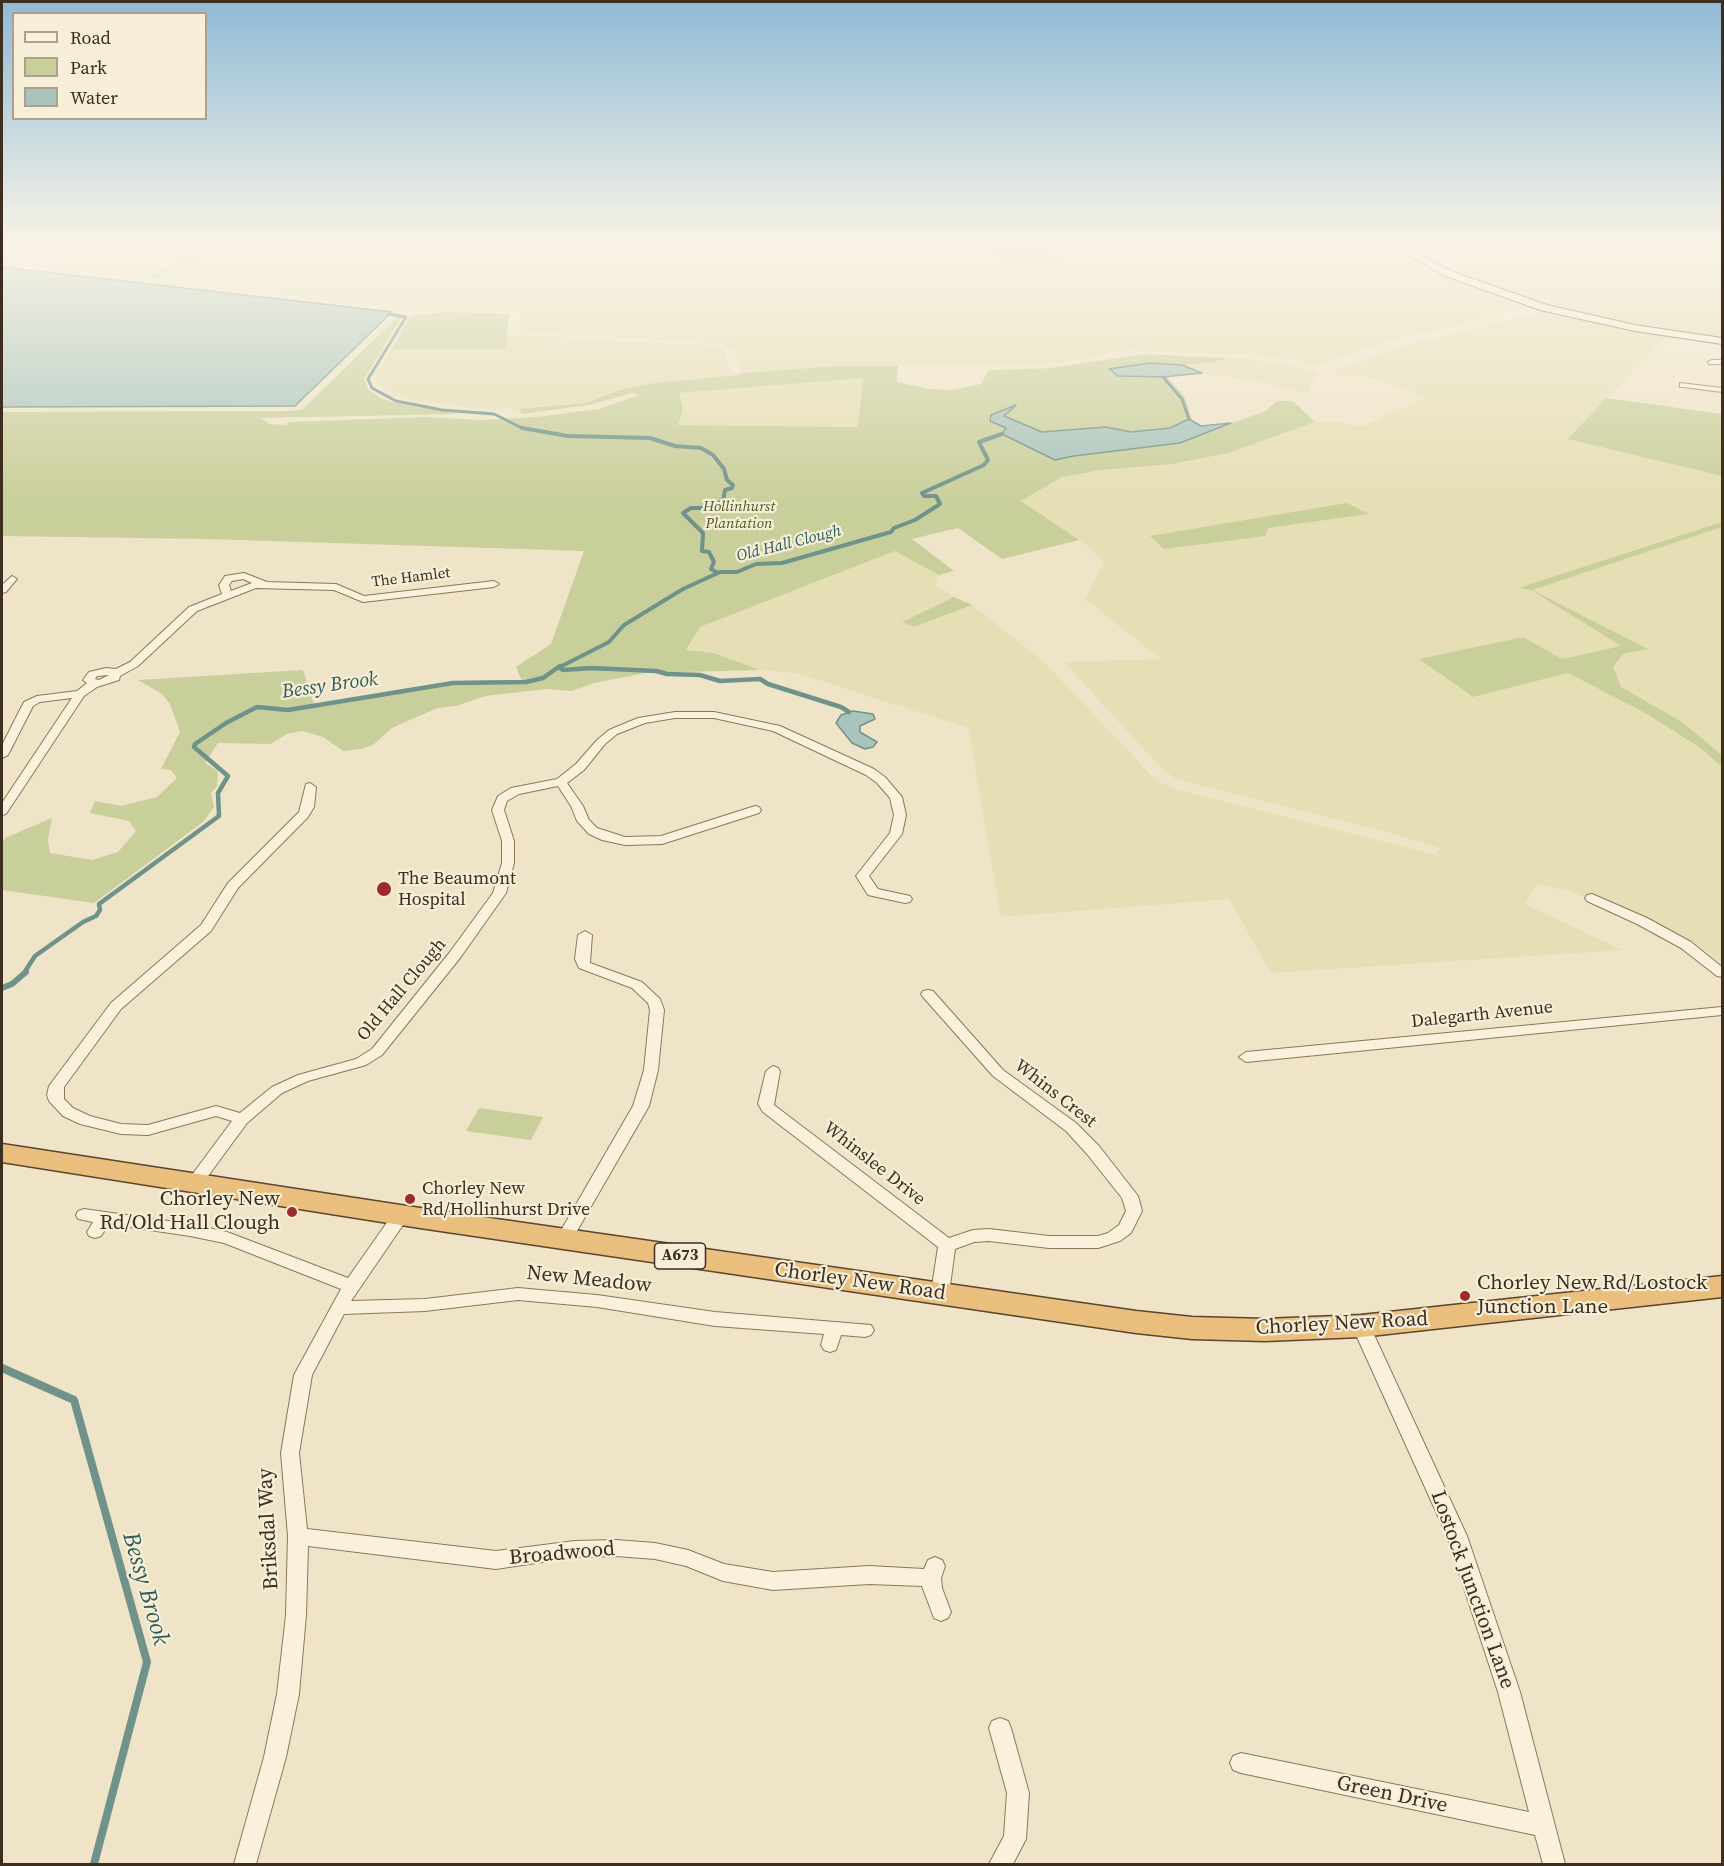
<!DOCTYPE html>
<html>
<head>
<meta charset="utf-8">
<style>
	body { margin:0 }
	#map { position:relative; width:1724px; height:1866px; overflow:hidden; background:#f0e4c8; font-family:"Source Serif 4",serif }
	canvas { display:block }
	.frame { position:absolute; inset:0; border:3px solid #3d2e20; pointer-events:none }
	.legend { position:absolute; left:12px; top:12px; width:195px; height:108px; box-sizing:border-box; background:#f7eed8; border:2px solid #ada18e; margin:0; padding:8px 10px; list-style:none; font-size:18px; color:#3d2e20 }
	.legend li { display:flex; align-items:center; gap:12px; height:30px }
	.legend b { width:30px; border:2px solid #ada18e }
</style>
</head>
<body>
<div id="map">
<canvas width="1724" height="1866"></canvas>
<div class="frame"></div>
<ul class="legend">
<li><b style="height:8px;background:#faf1dc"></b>Road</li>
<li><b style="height:16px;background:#c9cf9b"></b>Park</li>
<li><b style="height:16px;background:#a9c4bc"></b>Water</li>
</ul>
</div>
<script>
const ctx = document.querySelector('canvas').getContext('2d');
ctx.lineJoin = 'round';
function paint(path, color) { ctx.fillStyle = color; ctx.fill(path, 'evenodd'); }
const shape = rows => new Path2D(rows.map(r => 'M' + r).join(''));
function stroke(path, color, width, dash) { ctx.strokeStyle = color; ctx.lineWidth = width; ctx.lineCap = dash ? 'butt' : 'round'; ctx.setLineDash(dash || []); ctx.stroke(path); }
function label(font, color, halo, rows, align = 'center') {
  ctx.font = font + ' "Source Serif 4",serif'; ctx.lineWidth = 4.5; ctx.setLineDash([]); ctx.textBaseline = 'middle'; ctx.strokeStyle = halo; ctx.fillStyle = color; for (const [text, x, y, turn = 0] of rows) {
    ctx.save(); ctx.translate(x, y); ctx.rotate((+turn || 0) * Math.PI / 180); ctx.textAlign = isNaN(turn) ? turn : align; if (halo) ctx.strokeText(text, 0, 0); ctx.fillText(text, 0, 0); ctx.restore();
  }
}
const farmland = shape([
	[2,243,220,243,146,278,2,263],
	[229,243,953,243,975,252,1010,260,1038,261,1069,259,1030,243,1375,243,1432,272,1527,308,1492,315,1458,326,1412,335,1317,364,1249,353,1237,355,1127,350,1060,363,834,366,742,373,734,351,719,344,526,332,516,326,523,314,518,311,451,310,406,305,400,308,155,279],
	[1399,243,1722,243,1722,337,1623,321,1525,298,1440,264],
	[1543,312,1667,336,1569,438,1722,476,1722,522,1519,588,1531,590,1722,527,1722,755,1682,722,1621,687,1613,668,1623,654,1647,649,1540,595,1622,646,1562,659,1523,637,1420,659,1473,697,1568,673,1645,713,1699,747,1722,767,1722,964,1694,942,1598,896,1592,900,1570,891,1537,884,1525,904,1622,950,1271,973,1229,899,1001,917,968,728,797,673,760,670,714,653,686,651,700,627,895,551,939,575,936,585,954,597,903,621,914,627,972,605,1044,662,1152,776,1163,784,1179,790,1436,855,1439,848,1394,834,1178,780,1163,770,1064,662,1161,659,1085,599,1104,562,1089,547,1021,501,1062,477,1101,470,1172,464,1229,453,1315,422,1338,421,1361,427,1427,397,1373,378,1334,375,1335,371,1405,345],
	[1347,503,1368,514,1268,528],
	[509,334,715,346,724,350,731,371,738,375,654,383,620,390,585,403,519,409,485,409,409,400,386,390,377,383,375,378,377,371,392,349,506,349],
	[1226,358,1266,361,1316,372,1308,395,1255,381,1202,373,1182,365,1215,362],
	[863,378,859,427,678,425,683,408,678,393]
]);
const green = shape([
	[220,243,229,243,155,279,146,278],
	[953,243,1030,243,1070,259,1010,260,975,252],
	[447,312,509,314,506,349,392,349,410,316],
	[397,317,402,317,364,379,369,390,380,398,404,405,459,414,261,418,269,424,286,425,288,422,427,417,482,420,536,417,599,409,639,395,633,393,589,405,522,414,519,409,585,403,620,390,654,383,738,375,742,373,834,366,898,366,897,382,929,389,952,390,981,384,989,370,1051,368,1143,354,1226,358,1215,362,1182,365,1150,363,1110,369,1118,376,1166,376,1185,397,1192,420,1189,419,1170,428,1131,432,1106,427,1042,432,1004,416,1014,407,991,415,1006,429,1002,434,1056,460,1074,456,1180,443,1265,411,1277,401,1293,401,1315,422,1229,453,1172,464,1101,470,1062,477,1021,501,1079,540,1002,559,958,528,912,539,954,571,939,575,895,551,700,627,686,650,714,653,760,670,645,673,594,683,571,691,547,689,485,696,456,706,438,708,412,719,392,728,373,745,361,749,343,751,323,737,302,731,287,734,270,744,218,743,205,763,218,771,217,786,211,793,214,807,203,822,94,903,2,890,2,843,5,838,52,818,48,840,50,853,92,860,118,852,136,831,129,821,90,813,95,801,121,806,157,797,177,778,171,770,161,769,180,732,170,704,162,694,138,680,303,670,314,704,456,682,522,681,516,667,551,644,584,551,207,539,2,536,2,412,290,411,303,409],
	[863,378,858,427,678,425,683,408,679,393],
	[1606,398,1722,414,1722,476,1568,439],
	[1347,503,1369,514,1268,528,1265,536,1164,549,1150,536],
	[1722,522,1722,527,1532,590,1648,649,1623,654,1613,667,1621,687,1682,722,1722,755,1722,767,1699,747,1645,713,1568,673,1473,697,1419,659,1523,637,1562,659,1621,646,1531,590,1518,588],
	[954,597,972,605,914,627,902,622],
	[479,1108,543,1117,531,1140,466,1131]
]);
const water = shape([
	[2,267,392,312,295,406,2,407,2,267],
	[1150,363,1182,365,1202,373,1163,377,1118,376,1109,369,1150,363],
	[1016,405,1004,416,1042,432,1106,427,1131,432,1170,428,1189,419,1201,426,1231,423,1180,443,1074,456,1055,460,1002,434,1006,428,990,421,991,415,1016,405],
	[853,711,873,714,875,719,860,726,860,732,877,742,873,747,865,749,852,743,836,723,841,715,853,711]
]);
const streamFar4 = shape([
	[389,314,406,317,368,379,372,388,396,401,442,410,494,414,522,428,530,429],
	[1163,377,1182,399,1189,419]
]);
const streamFar3 = shape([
	[522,428,568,436,650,438,675,446,701,448,713,455,724,469,727,480,733,485,732,488,725,490,723,501,706,508,691,508,683,513,703,533,702,551,709,552,714,562,711,569,718,573],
	[558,668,609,642,624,625,683,589,720,572,737,572,756,564,782,563,891,532,894,528,915,520,940,504,936,496,924,496,922,493,984,465,988,460,979,442,1002,434]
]);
const streamFar2 = shape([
	[559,667,563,670,591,668,656,671,667,674,700,675,720,681,760,679,768,684,841,707,849,712],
	[24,973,35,956,83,922,96,916,100,910,99,904,219,816,218,793,228,776,194,747,195,744,226,723,257,707,288,710,453,683,526,682,543,678,560,666]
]);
const streamFar1 = shape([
	[2,988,12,984,26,972]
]);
const stream = shape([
	[2,1368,74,1400,147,1662,94,1864]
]);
const minor = shape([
	[1712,360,1722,360,1722,364,1709,364,1708,362,1712,360],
	[1680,383,1722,388,1722,392,1683,387,1680,387,1680,383],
	[244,573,267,582,336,584,364,596,494,581,499,584,494,587,363,602,334,590,256,588,197,611,138,666,120,676,119,680,97,687,84,696,6,814,2,815,2,803,72,698,40,702,33,706,8,755,2,758,2,745,24,702,37,696,77,691,87,683,83,680,89,672,106,668,116,669,130,662,189,607,222,594,219,585,225,576,244,573],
	[243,579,252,583,231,591,229,585,232,581,243,579],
	[109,675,99,680,95,679,97,676,109,675],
	[12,576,17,579,6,592,2,593,2,585,12,576],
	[675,712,714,712,780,726,874,769,885,777,902,797,906,815,902,834,869,876,878,889,910,896,912,899,910,902,905,903,868,895,856,876,890,833,894,815,890,798,877,783,866,775,773,731,714,718,675,718,645,723,617,734,605,744,584,770,567,783,583,806,589,820,597,828,625,837,661,836,755,806,759,807,761,810,759,813,662,844,625,845,602,840,589,834,577,821,571,806,558,786,519,794,507,801,504,810,514,841,514,863,506,893,460,958,382,1055,366,1065,308,1081,282,1093,247,1123,200,1187,188,1187,186,1183,232,1121,216,1116,148,1135,121,1134,80,1124,63,1116,49,1101,47,1095,49,1086,111,1003,201,925,228,883,299,812,306,784,310,783,316,787,314,807,308,817,238,888,211,931,121,1009,64,1087,64,1099,73,1108,90,1116,121,1124,148,1125,216,1106,240,1113,272,1087,298,1075,356,1059,372,1049,450,952,493,893,502,863,502,841,492,810,498,796,511,788,557,779,576,764,597,740,609,730,638,718,675,712],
	[1592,894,1647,918,1691,942,1722,967,1722,977,1717,976,1681,948,1637,924,1587,901,1585,898,1587,895,1592,894],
	[585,931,592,935,590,963,642,982,660,999,664,1010,658,1070,649,1106,570,1243,564,1245,558,1243,556,1239,633,1106,644,1070,650,1010,648,1003,632,988,579,968,575,959,578,935,585,931],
	[928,990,933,991,1003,1070,1076,1123,1099,1146,1138,1196,1142,1211,1131,1233,1120,1241,1098,1248,1049,1248,989,1241,974,1242,955,1249,949,1293,946,1297,940,1299,934,1297,931,1293,938,1247,763,1112,758,1104,766,1071,773,1066,778,1068,780,1071,774,1105,949,1238,973,1230,989,1229,1049,1236,1098,1236,1108,1233,1119,1225,1126,1211,1122,1198,1087,1154,1066,1131,993,1076,923,997,921,994,923,991,928,990],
	[1722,1007,1722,1015,1246,1062,1239,1057,1246,1052,1722,1007],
	[84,1209,190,1224,227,1232,348,1278,395,1211,401,1209,407,1211,409,1215,407,1219,351,1301,425,1299,518,1288,597,1295,715,1312,871,1325,874,1330,871,1335,865,1337,841,1335,836,1350,830,1352,824,1350,821,1345,824,1334,715,1326,597,1307,518,1300,425,1311,344,1314,312,1375,299,1453,307,1529,496,1551,575,1541,616,1540,655,1543,688,1550,724,1564,773,1572,869,1566,924,1569,928,1560,935,1557,942,1560,945,1566,941,1578,942,1588,951,1612,948,1618,941,1621,934,1618,922,1586,869,1584,773,1590,723,1581,686,1566,655,1559,616,1556,575,1557,496,1569,308,1546,306,1615,299,1694,286,1757,256,1864,234,1864,264,1757,277,1694,286,1615,288,1536,281,1453,294,1375,341,1289,224,1243,190,1236,109,1224,101,1236,95,1238,89,1236,87,1232,93,1222,78,1219,76,1215,78,1211,84,1209],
	[1361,1319,1367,1321,1370,1326,1467,1536,1520,1692,1565,1864,1543,1864,1535,1835,1241,1773,1233,1770,1230,1763,1233,1756,1241,1753,1529,1812,1498,1692,1447,1536,1352,1326,1355,1321,1361,1319],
	[1000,1718,1008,1721,1011,1728,1029,1793,1026,1839,1013,1864,989,1864,1004,1836,1007,1793,989,1728,992,1721,1000,1718]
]);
const secondary = shape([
	[1386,243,1396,243,1451,271,1547,305,1635,325,1722,338,1722,344,1635,331,1540,310,1443,275,1386,243]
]);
const trunk = shape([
	[2,1144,420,1208,1136,1311,1192,1317,1265,1319,1361,1315,1722,1276,1722,1297,1361,1337,1265,1341,1192,1339,1136,1333,420,1228,2,1162,2,1144]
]);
const markers = [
	[384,889,8,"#9e2a2b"],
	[410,1199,6,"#9e2a2b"],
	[292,1212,6,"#9e2a2b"],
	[1465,1296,6,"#9e2a2b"]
];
const farParknames = [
	["Hollinhurst",739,507],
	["Plantation",739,524]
];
const farStreetnames = [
	["The Hamlet",411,578,-7]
];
const farWaternames = [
	["Old Hall Clough",789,544,-14]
];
const shields = [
	[680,1256,51]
];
const shieldNames = [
	["A673",680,1256]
];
const poiNames = [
	["The Beaumont",398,879],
	["Hospital",398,900],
	["Chorley New",422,1189],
	["Rd/Hollinhurst Drive",422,1210]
];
const streetNames = [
	["Old Hall Clough",402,990,-50],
	["Dalegarth Avenue",1482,1015,-6],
	["Whins Crest",1055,1094,38],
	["Whinslee Drive",874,1164,38]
];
const waterNames = [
	["Bessy Brook",330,686,-8]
];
const nearPoinames = [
	["Chorley New",280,1200],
	["Rd/Old Hall Clough",280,1224],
	["Chorley New Rd/Lostock",1477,1284,"left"],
	["Junction Lane",1477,1308,"left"]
];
const nearStreetnames = [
	["New Meadow",589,1280,6],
	["Chorley New Road",860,1282,8],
	["Chorley New Road",1342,1324,-3],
	["Briksdal Way",269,1529,-93],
	["Broadwood",562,1554,-5],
	["Lostock Junction Lane",1472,1590,70],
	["Green Drive",1392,1795,12]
];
const nearWaternames = [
	["Bessy Brook",145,1589,74]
];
paint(farmland, '#e6deb5');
paint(green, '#c9cf9b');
paint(water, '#a9c4bc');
stroke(water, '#6f938a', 1.5);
stroke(streamFar4, '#6f938a', 3);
stroke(streamFar3, '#6f938a', 4);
stroke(streamFar2, '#6f938a', 4.5);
stroke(streamFar1, '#6f938a', 6);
stroke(stream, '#6f938a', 8);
stroke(minor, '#8d765c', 2);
stroke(secondary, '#6f573f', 2);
stroke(trunk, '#5b4430', 3);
paint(minor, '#faf1dc');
paint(secondary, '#faf1dc');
paint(trunk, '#eabe7c');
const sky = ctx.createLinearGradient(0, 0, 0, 504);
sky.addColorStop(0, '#8fbad6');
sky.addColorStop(0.48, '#f8f3e6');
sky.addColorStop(1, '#f8f3e600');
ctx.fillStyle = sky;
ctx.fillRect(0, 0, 1724, 504);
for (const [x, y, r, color] of markers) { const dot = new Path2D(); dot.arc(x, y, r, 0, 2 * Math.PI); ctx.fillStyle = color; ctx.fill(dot); stroke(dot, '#f7eed8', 2); }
label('italic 15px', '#4d5a26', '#f7eed8', farParknames);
label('15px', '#3d2e20', '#f7eed8', farStreetnames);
label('italic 16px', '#2f5d5a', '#f7eed8', farWaternames);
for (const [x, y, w] of shields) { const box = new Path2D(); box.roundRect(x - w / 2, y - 13, w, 26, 4.5); ctx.fillStyle = '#f7eed8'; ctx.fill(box); stroke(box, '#3d2e20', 1.5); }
label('bold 16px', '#3d2e20', null, shieldNames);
label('18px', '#3d2e20', '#f7eed8', poiNames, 'left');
label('18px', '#3d2e20', '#f7eed8', streetNames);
label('italic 20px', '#2f5d5a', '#f7eed8', waterNames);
label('21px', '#3d2e20', '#f7eed8', nearPoinames, 'right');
label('21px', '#3d2e20', '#f7eed8', nearStreetnames);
label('italic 24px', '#2f5d5a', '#f7eed8', nearWaternames);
</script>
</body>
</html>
